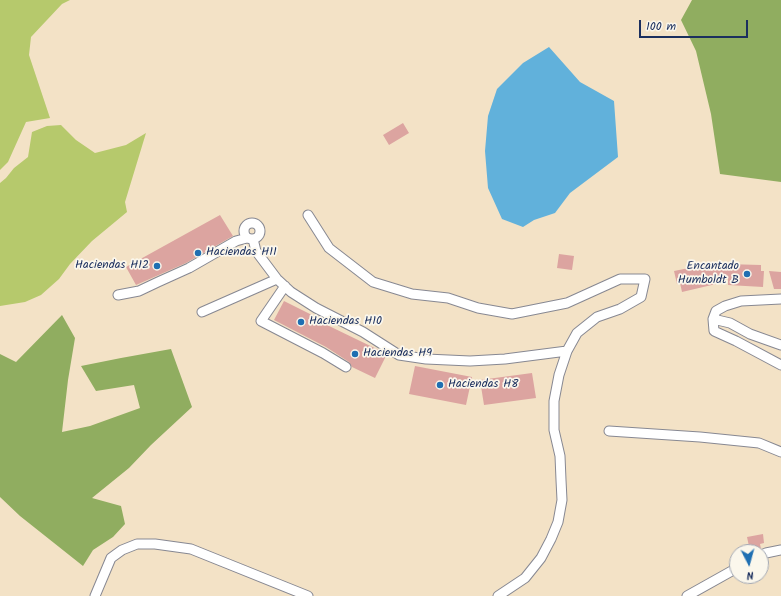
<!DOCTYPE html>
<html>
<head>
<meta charset="utf-8">
<style>
	body { margin:0 }
	#map { position:relative; width:781px; height:596px; overflow:hidden; background:#f3e2c6; font-family:Kalam,sans-serif }
	canvas { display:block }
	.north { position:absolute; left:729px; top:544px; width:40px; height:40px; box-sizing:border-box; background:#fbf7ec; border:1px solid #a1a7b3; border-radius:50%; rotate:174deg; font-size:11px; font-weight:700; line-height:16px; text-align:center; color:#1b2f5e }
	.north::after { content:''; display:block; margin:auto; width:14px; height:18px; background:#1f6fb2; clip-path:polygon(50% 0,100% 100%,50% 72%,0 100%) }
	.scale { position:absolute; left:639px; top:20px; width:109px; height:18px; box-sizing:border-box; border:2px solid #1b2f5e; border-top:0; padding-left:5px; font-size:12px; line-height:14px; white-space:nowrap; color:#1b2f5e; -webkit-text-stroke:3px #fbf7ec; paint-order:stroke }
</style>
</head>
<body>
<div id="map">
<canvas width="781" height="596"></canvas>
<div class="north">N</div>
<div class="scale">100 m</div>
</div>
<script>
const ctx = document.querySelector('canvas').getContext('2d');
ctx.lineJoin = 'round';
function paint(path, color) { ctx.fillStyle = color; ctx.fill(path, 'evenodd'); }
const shape = rows => new Path2D(rows.map(r => 'M' + r).join(''));
function stroke(path, color, width, dash) { ctx.strokeStyle = color; ctx.lineWidth = width; ctx.lineCap = dash ? 'butt' : 'round'; ctx.setLineDash(dash || []); ctx.stroke(path); }
function label(font, color, halo, rows, align = 'center') {
  ctx.font = font + ' Kalam,sans-serif'; ctx.lineWidth = 3.5; ctx.setLineDash([]); ctx.textBaseline = 'middle'; ctx.strokeStyle = halo; ctx.fillStyle = color; for (const [text, x, y, turn = 0] of rows) {
    ctx.save(); ctx.translate(x, y); ctx.rotate((+turn || 0) * Math.PI / 180); ctx.textAlign = isNaN(turn) ? turn : align; if (halo) ctx.strokeText(text, 0, 0); ctx.fillText(text, 0, 0); ctx.restore();
  }
}
const green = shape([
	[0,0,70,0,62,4,31,37,29,55,50,118,26,122,8,162,0,170],
	[61,125,76,140,95,153,126,145,146,133,125,202,127,212,92,241,70,264,59,279,41,295,25,302,0,306,0,183,6,178,14,168,28,157,32,132,47,126]
]);
const forest = shape([
	[692,0,781,0,781,182,720,174,711,114,696,51,681,20],
	[62,315,75,338,68,380,62,432,90,426,140,408,134,385,96,391,81,366,121,358,171,349,192,407,151,445,129,468,92,498,121,506,125,524,113,537,93,550,83,566,20,516,0,497,0,354,16,362]
]);
const water = shape([
	[549,47,580,82,614,101,618,157,570,193,555,213,534,220,523,227,502,219,488,188,485,151,488,116,497,89,523,63]
]);
const building = shape([
	[403,123,409,133,389,145,383,135],
	[220,215,233,236,186,263,136,285,126,267],
	[559,254,574,256,572,270,557,268],
	[709,264,710,269,726,266,726,264,761,265,761,271,764,271,763,287,728,285,728,277,715,276,716,284,682,292,680,283,677,284,674,271],
	[769,271,781,272,781,289,774,289],
	[284,301,328,323,327,325,387,354,375,378,352,367,349,362,326,347,274,320],
	[415,366,472,377,466,405,409,394],
	[532,373,536,398,484,405,480,380],
	[763,534,764,543,760,544,761,549,750,551,747,537]
]);
const minor = shape([
	[308,215,329,248,373,282,412,294,448,298,478,308,512,314,567,303,620,279,645,279,641,297,620,309,597,317,577,333,567,351,559,375,554,401,554,430,560,456,561,480,562,500,558,522,551,539,541,558,525,578,498,596],
	'244 231a8 8 0 1 1 16 0a8 8 0 1 1-16 0Z',
	[253,239,256,251,277,279,291,292,316,308,363,332,399,355,426,359,470,361,505,359,567,351],
	[285,286,261,321,323,353,346,367],
	[118,295,139,291,158,282,189,268,236,241,247,238],
	[781,299,741,301,725,306,716,311,713,319,714,331,736,341,781,365],
	[202,312,277,279],
	[713,319,730,323,750,334,781,345],
	[609,431,700,437,759,443,781,452],
	[761,555,766,553,781,550],
	[95,596,111,558,122,550,137,544,155,544,191,549,308,596],
	[687,596,737,568]
]);
const markers = [
	[198,253,4,"#1f6fb2"],
	[157,266,4,"#1f6fb2"],
	[747,274,4,"#1f6fb2"],
	[301,322,4,"#1f6fb2"],
	[355,354,4,"#1f6fb2"],
	[440,385,4,"#1f6fb2"]
];
const poiNames = [
	["Haciendas H11",206,253],
	["Haciendas H12",149,266,"right"],
	["Encantado",739,267,"right"],
	["Humboldt B",739,281,"right"],
	["Haciendas H10",309,322],
	["Haciendas H9",363,354],
	["Haciendas H8",448,385]
];
paint(green, '#b6c96c');
paint(forest, '#90ad60');
paint(water, '#61b1db');
paint(building, '#dca4a0');
stroke(minor, '#878892', 11);
stroke(minor, '#fff', 9);
for (const [x, y, r, color] of markers) { const dot = new Path2D(); dot.arc(x, y, r, 0, 2 * Math.PI); ctx.fillStyle = color; ctx.fill(dot); stroke(dot, '#fbf7ec', 1.5); }
label('12px', '#1b2f5e', '#fbf7ec', poiNames, 'left');
</script>
</body>
</html>
